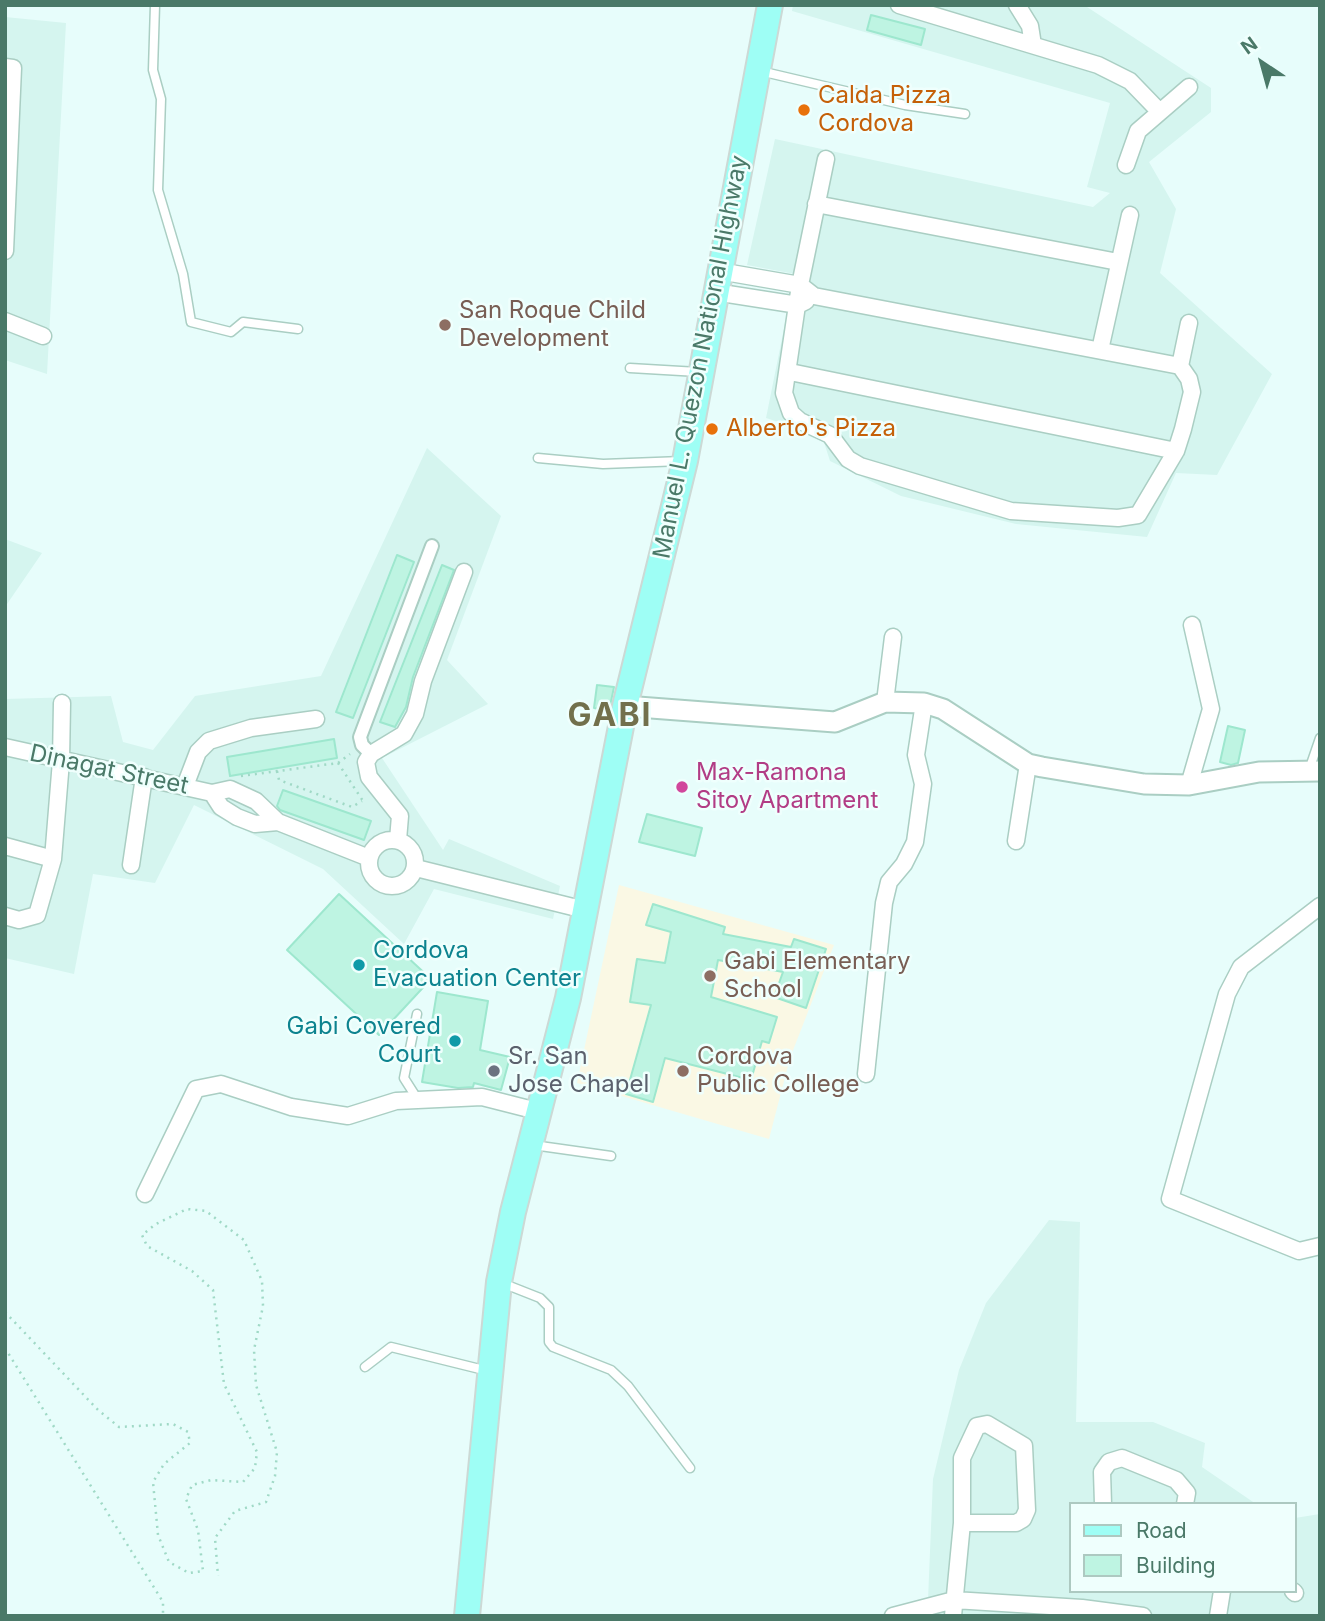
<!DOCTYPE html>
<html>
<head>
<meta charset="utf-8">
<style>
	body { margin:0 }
	#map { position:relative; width:1325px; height:1621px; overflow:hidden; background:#e7fdfb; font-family:Inter,sans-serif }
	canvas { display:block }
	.frame { position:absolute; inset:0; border:7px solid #4a7968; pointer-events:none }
	.legend { position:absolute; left:1069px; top:1502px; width:228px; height:91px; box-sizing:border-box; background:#effffd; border:2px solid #adc9c1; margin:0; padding:9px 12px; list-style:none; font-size:21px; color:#4a7968 }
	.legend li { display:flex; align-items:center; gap:14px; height:35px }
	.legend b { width:35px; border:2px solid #adc9c1 }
	.north { position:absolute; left:1227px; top:28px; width:70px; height:70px; -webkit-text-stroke:5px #effffd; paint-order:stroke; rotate:324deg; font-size:19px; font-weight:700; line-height:28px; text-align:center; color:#4a7968 }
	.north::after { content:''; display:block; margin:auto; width:24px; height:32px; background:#4a7968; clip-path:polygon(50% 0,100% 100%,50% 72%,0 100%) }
</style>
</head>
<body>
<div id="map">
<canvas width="1325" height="1621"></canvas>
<div class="frame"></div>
<ul class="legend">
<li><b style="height:9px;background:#9efef5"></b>Road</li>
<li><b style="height:19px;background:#bef4e2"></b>Building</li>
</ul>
<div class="north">N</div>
</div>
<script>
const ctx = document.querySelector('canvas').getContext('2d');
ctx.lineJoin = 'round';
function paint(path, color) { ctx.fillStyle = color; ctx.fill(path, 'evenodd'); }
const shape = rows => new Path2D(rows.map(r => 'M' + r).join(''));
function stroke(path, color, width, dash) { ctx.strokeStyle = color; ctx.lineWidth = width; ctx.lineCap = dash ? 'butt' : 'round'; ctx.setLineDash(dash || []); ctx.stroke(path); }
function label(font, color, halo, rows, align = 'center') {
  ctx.font = font + ' Inter,sans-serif'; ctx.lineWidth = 5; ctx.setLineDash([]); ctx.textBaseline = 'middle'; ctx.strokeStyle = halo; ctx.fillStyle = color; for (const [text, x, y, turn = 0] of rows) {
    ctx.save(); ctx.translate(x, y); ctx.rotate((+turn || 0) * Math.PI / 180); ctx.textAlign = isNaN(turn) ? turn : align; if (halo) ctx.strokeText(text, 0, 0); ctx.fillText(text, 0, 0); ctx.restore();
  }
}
const residential = shape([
	[793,5,1084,5,1211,88,1211,112,1149,162,1176,209,1160,273,1272,374,1217,475,1176,473,1147,537,1016,524,901,496,830,461,822,436,766,418,795,274,747,265,775,139,1093,207,1110,193,1087,187,1110,103,792,11],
	[5,17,66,23,47,374,5,360],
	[427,448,501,516,447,660,488,704,382,758,443,850,449,839,560,886,553,919,434,889,404,944,323,869,194,805,155,883,93,874,74,974,5,958,5,699,111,696,123,742,153,750,195,696,321,676],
	[5,539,42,553,5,607],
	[1049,1220,1080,1222,1076,1422,1153,1422,1205,1443,1202,1467,1256,1504,1071,1504,1071,1591,1295,1591,1295,1518,1320,1514,1320,1616,879,1616,928,1600,933,1479,959,1370,986,1303]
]);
const education = shape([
	[619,885,834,945,790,1058,769,1139,577,1083]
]);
const building = shape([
	[871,15,925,29,921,45,867,30,871,15],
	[397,555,414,562,353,718,336,712,397,555],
	[442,565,454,570,413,677,406,707,395,727,380,722,442,565],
	[597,685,614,687,609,711,594,708,597,685],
	[1228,726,1245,730,1238,763,1231,765,1220,762,1228,726],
	[334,739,337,758,230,776,227,757,334,739],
	[283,790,371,821,364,840,280,810,277,806,283,790],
	[647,814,702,828,695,856,639,842,647,814],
	[339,894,431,979,379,1035,287,950,339,894],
	[653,904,725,927,723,934,791,947,794,939,826,949,806,1008,774,997,783,972,718,960,711,997,777,1017,769,1043,762,1041,751,1080,665,1058,653,1102,626,1094,651,1005,630,1002,637,959,665,963,671,932,646,925,653,904],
	[437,992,488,1001,480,1050,510,1057,501,1090,474,1083,473,1087,458,1088,422,1082,437,992]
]);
const path = shape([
	[338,763,363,801],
	[277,771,279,780,352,807,362,801],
	[241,776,338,763,350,754],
	[5,1312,98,1410,119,1427,173,1424,188,1432,190,1443,164,1464,153,1482,158,1535,169,1562,189,1573,203,1571,198,1530,186,1499,192,1485,211,1480,243,1482,255,1468,257,1452,224,1384,213,1290,192,1271,147,1246,142,1235,156,1224,187,1209,206,1211,244,1240,262,1281,263,1306,254,1350,256,1385,277,1452,275,1476,266,1502,235,1511,215,1538,218,1576],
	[5,1348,163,1602,163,1616]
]);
const service = shape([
	[155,5,153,70,161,99,158,190,183,274,191,322,231,332,243,322,298,329],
	[760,71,905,105,965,114],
	[630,368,698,372],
	[538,458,603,464,682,461],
	[1309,770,1320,738],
	[417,1014,404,1078,418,1100],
	[533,1145,611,1156],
	[502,1283,540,1298,549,1307,549,1342,553,1347,611,1370,628,1386,690,1468],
	[365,1367,391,1347,488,1371]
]);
const pedestrian = shape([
	[371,754,362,745,360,737,432,546]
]);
const minor = shape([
	[899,5,1098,65,1130,81,1159,111],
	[1017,5,1030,26,1033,45],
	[5,67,13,68,5,251],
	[1126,165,1138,131,1189,87],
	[816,204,1118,262],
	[719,271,800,285,814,296,1180,366,1189,379,1192,392,1183,429,1176,451,1138,515,1118,518,1011,511,860,466,848,459,830,435,800,421,791,413,784,393,800,285,826,159],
	[715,292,798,305,806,301],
	[5,321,43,336],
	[1100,350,1130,215],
	[1180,366,1189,323],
	[790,372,1176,451],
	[885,702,893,637],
	[5,747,212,793,230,789,256,801,278,822],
	[1189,785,1211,709,1192,625],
	[185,786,198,752,209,741,251,728,316,719],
	[212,793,221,807,237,817,255,824,278,822,369,858],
	'369 863a23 23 0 1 1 46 0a23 23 0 1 1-46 0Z',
	[398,840,400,816,369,777,366,762,371,754,404,734,415,714,423,681,464,572],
	[1016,841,1028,764],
	[5,846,53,859],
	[131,865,144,777],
	[416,868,585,910],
	[1320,906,1241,967,1227,994,1170,1199,1299,1251,1320,1246],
	[5,916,19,920,37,915,53,859,61,761,62,703],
	[866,1074,884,903,889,882,904,864,915,842,923,784,916,755,924,703],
	[145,1194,196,1089,221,1084,291,1107,348,1116,396,1101,482,1097,541,1112],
	[1103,1504,1102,1472,1109,1462,1122,1458,1176,1480,1187,1493,1185,1504],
	[1293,1591,1295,1593],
	[893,1616,954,1600,1082,1608,1143,1616],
	[953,1616,962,1523,962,1458,977,1426,987,1424,1024,1446,1027,1510,1023,1519,1016,1523,962,1523],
	[1218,1616,1222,1591]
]);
const tertiary = shape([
	[625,706,835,722,885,702,924,703,943,709,1028,764,1042,767,1144,784,1189,785,1259,772,1320,771]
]);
const primary = shape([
	[467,1616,499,1282,513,1212,568,998,625,706,685,461,770,5]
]);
const markers = [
	[804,110,7,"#e8710a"],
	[445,325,7,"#8d6e63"],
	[712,429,7,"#e8710a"],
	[682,787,7,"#d1479c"],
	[359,965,7,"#0f9aa8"],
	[710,976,7,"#8d6e63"],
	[455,1041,7,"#0f9aa8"],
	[494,1071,7,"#6b7280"],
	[683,1071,7,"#8d6e63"]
];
const foodNames = [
	["Calda Pizza",818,96],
	["Cordova",818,124],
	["Alberto's Pizza",726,429]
];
const educationNames = [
	["San Roque Child",459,311],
	["Development",459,339],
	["Gabi Elementary",724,962],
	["School",724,990],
	["Cordova",697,1057],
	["Public College",697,1085]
];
const streetNames = [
	["Manuel L. Quezon National Highway",701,357,-79],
	["Dinagat Street",109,770,12]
];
const hotelNames = [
	["Max-Ramona",696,773],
	["Sitoy Apartment",696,801]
];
const cultureNames = [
	["Cordova",373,951],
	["Evacuation Center",373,979],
	["Gabi Covered",441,1027,"right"],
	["Court",441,1055,"right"]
];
const worshipNames = [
	["Sr. San",508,1057],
	["Jose Chapel",508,1085]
];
const districtNames = [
	["GABI",610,716]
];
paint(residential, '#d5f5ef');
paint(education, '#faf8e4');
paint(building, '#bef4e2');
stroke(building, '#9de7ce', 2);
stroke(service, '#aacec3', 11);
stroke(pedestrian, '#aacec3', 16);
stroke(minor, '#aacec3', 19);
stroke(tertiary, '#aacec3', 23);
stroke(primary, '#ccd9d5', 28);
stroke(path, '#a0d9c6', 2.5, [2, 5]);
stroke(service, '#fff', 8);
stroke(pedestrian, '#fff', 12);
stroke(minor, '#fff', 16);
stroke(tertiary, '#fff', 19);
stroke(primary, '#9efef5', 24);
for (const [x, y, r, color] of markers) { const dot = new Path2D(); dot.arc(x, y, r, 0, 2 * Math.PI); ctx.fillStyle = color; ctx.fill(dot); stroke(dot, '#effffd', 2.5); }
label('24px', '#c56008', '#effffd', foodNames, 'left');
label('24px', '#785e54', '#effffd', educationNames, 'left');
label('24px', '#4a7968', '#effffd', streetNames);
label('24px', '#b23c85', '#effffd', hotelNames, 'left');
label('24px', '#0d838f', '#effffd', cultureNames, 'left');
label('24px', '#5b616d', '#effffd', worshipNames, 'left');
ctx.letterSpacing = '2px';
label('bold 32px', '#72704c', '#effffd', districtNames);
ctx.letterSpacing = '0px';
</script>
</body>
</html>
